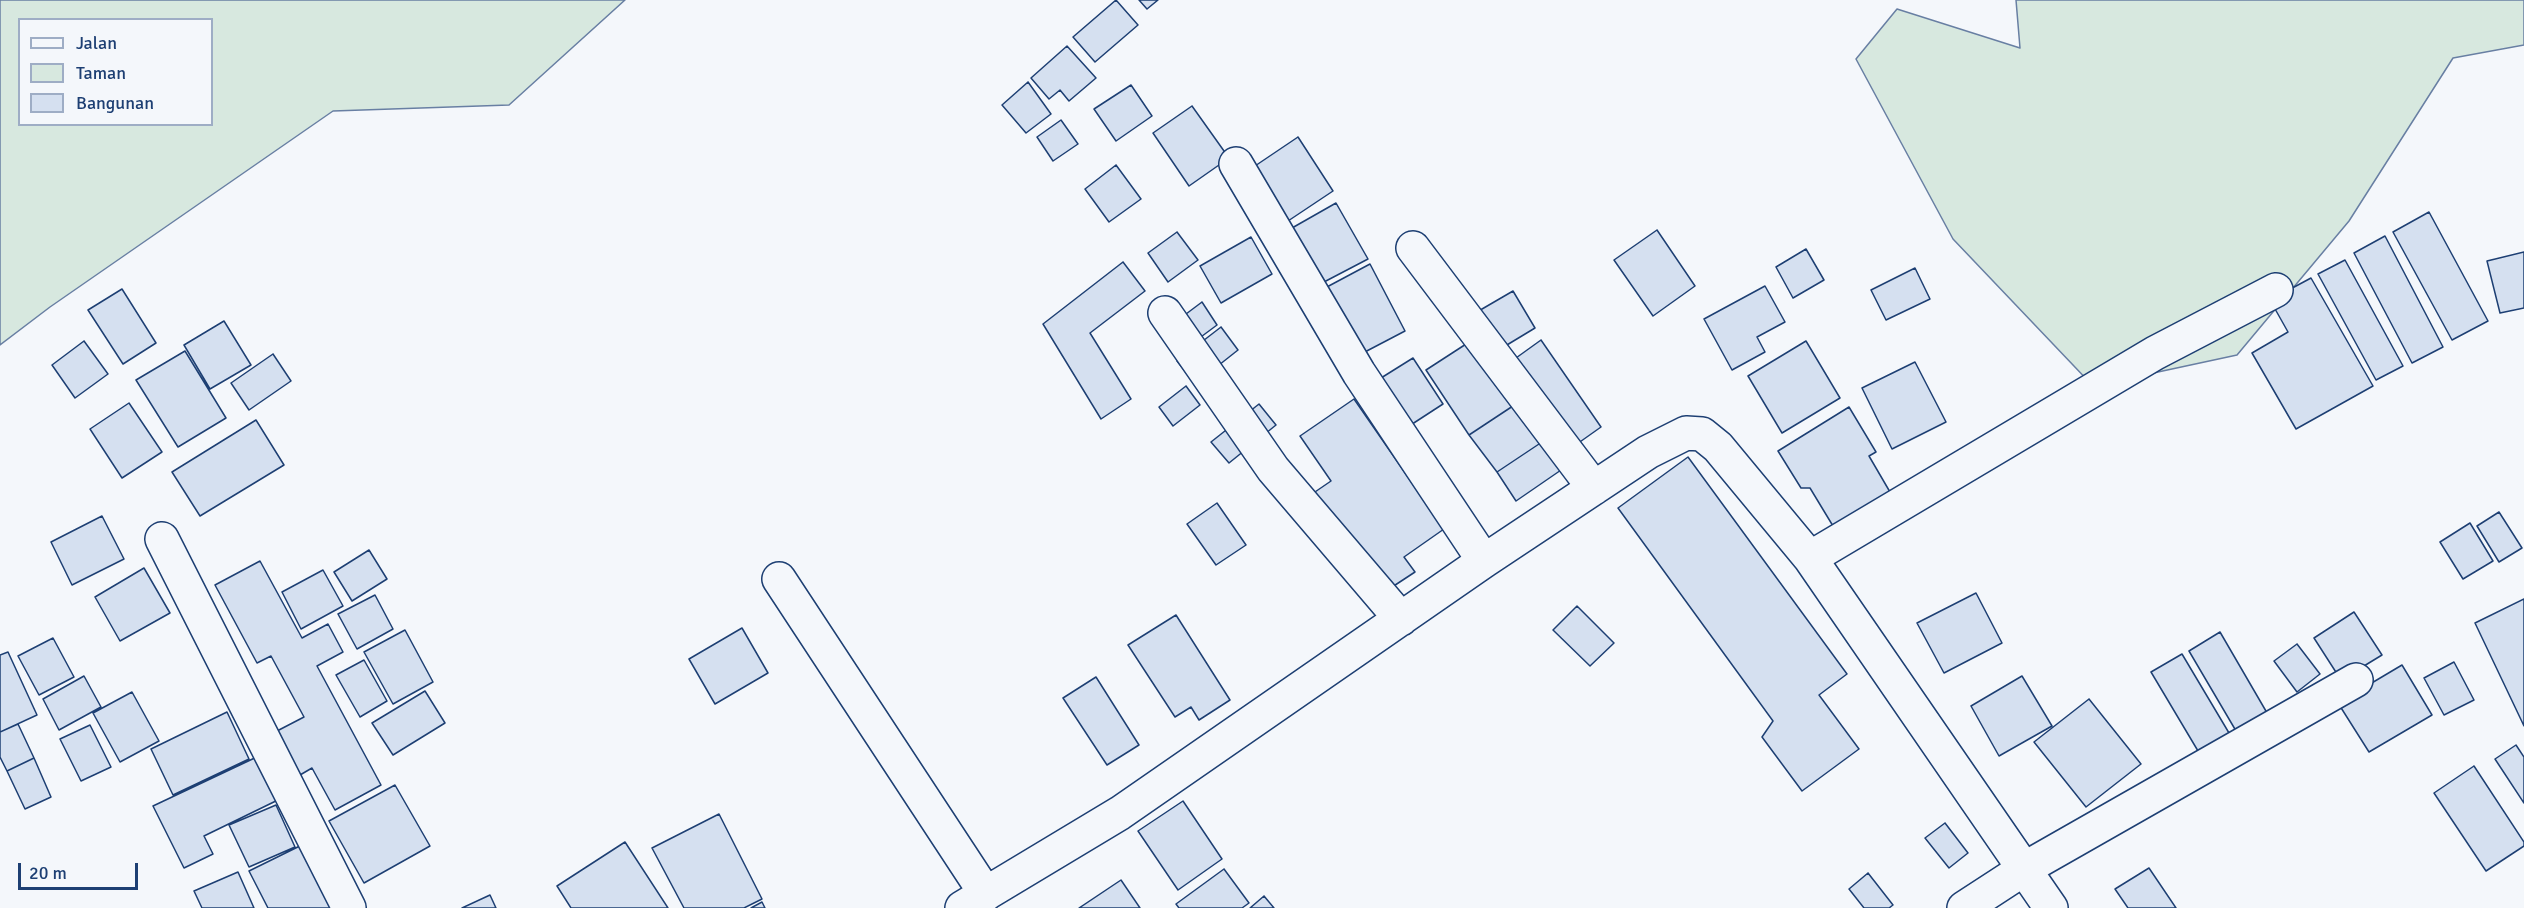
<!DOCTYPE html>
<html>
<head>
<meta charset="utf-8">
<style>
	body { margin:0 }
	#map { position:relative; width:2524px; height:908px; overflow:hidden; background:#f4f7fb; font-family:Signika,sans-serif }
	canvas { display:block }
	.legend { position:absolute; left:18px; top:18px; width:195px; height:108px; box-sizing:border-box; background:#f4f7fb; border:2px solid #9eadc5; margin:0; padding:8px 10px; list-style:none; font-size:18px; color:#1d3f73 }
	.legend li { display:flex; align-items:center; gap:12px; height:30px }
	.legend b { width:30px; border:2px solid #9eadc5 }
	.scale { position:absolute; left:18px; top:863px; width:120px; height:27px; box-sizing:border-box; border:3px solid #1d3f73; border-top:0; padding-left:8px; font-size:18px; line-height:21px; white-space:nowrap; color:#1d3f73; -webkit-text-stroke:4px #f4f7fb; paint-order:stroke }
</style>
</head>
<body>
<div id="map">
<canvas width="2524" height="908"></canvas>
<ul class="legend">
<li><b style="height:8px;background:#f4f7fb"></b>Jalan</li>
<li><b style="height:16px;background:#d7e8df"></b>Taman</li>
<li><b style="height:16px;background:#d5e0f0"></b>Bangunan</li>
</ul>
<div class="scale">20 m</div>
</div>
<script>
const ctx = document.querySelector('canvas').getContext('2d');
ctx.lineJoin = 'round';
function paint(path, color) { ctx.fillStyle = color; ctx.fill(path, 'evenodd'); }
const shape = rows => new Path2D(rows.map(r => 'M' + r).join(''));
function stroke(path, color, width, dash) { ctx.strokeStyle = color; ctx.lineWidth = width; ctx.lineCap = dash ? 'butt' : 'round'; ctx.setLineDash(dash || []); ctx.stroke(path); }
const green = shape([
	[0,0,625,0,509,105,333,111,50,307,0,345,0,0],
	[20,20,212,20,212,124,20,124,20,20],
	[2016,0,2524,0,2524,45,2453,58,2349,221,2237,355,2093,386,1953,239,1856,59,1897,9,2020,48,2016,0]
]);
const building = shape([
	[1116,0,1138,25,1095,62,1073,37,1116,0],
	[1139,0,1158,0,1147,9,1139,0],
	[1067,46,1096,78,1069,101,1060,90,1049,99,1031,78,1067,46],
	[1028,82,1051,114,1026,133,1002,105,1028,82],
	[1131,85,1152,116,1116,141,1094,109,1131,85],
	[1192,106,1229,158,1189,186,1153,133,1192,106],
	[1061,120,1078,144,1053,161,1037,137,1061,120],
	[1298,137,1333,191,1285,223,1249,170,1298,137],
	[1116,165,1141,199,1109,222,1085,189,1116,165],
	[1336,203,1368,259,1324,282,1292,228,1336,203],
	[2429,212,2488,321,2452,340,2393,232,2429,212],
	[1657,230,1695,286,1653,316,1614,260,1657,230],
	[1177,232,1198,260,1168,282,1148,253,1177,232],
	[2385,236,2443,347,2412,363,2354,253,2385,236],
	[1251,237,1272,274,1221,303,1200,266,1251,237],
	[1806,249,1824,280,1793,298,1776,267,1806,249],
	[2524,252,2524,308,2500,313,2487,261,2524,252],
	[2345,260,2403,366,2376,380,2318,274,2345,260],
	[1123,262,1145,291,1090,333,1131,399,1101,419,1043,324,1123,262],
	[1370,264,1405,331,1361,354,1325,288,1370,264],
	[1915,268,1930,299,1886,320,1871,290,1915,268],
	[2311,278,2373,386,2296,429,2252,353,2288,332,2270,300,2311,278],
	[1765,286,1785,322,1757,337,1765,352,1732,370,1704,319,1765,286],
	[122,289,156,343,123,364,88,310,122,289],
	[1513,291,1535,328,1492,354,1470,316,1513,291],
	[1202,302,1217,325,1186,348,1170,326,1202,302],
	[224,321,251,365,210,389,184,345,224,321],
	[1221,327,1238,350,1195,384,1177,361,1221,327],
	[1480,335,1522,400,1469,435,1426,370,1480,335],
	[1541,340,1601,427,1577,444,1509,363,1541,340],
	[84,341,108,374,75,398,52,365,84,341],
	[1806,341,1840,398,1782,433,1748,376,1806,341],
	[185,351,226,418,178,447,136,380,185,351],
	[273,354,291,381,249,410,231,383,273,354],
	[1413,358,1443,404,1403,430,1373,383,1413,358],
	[1915,362,1946,422,1892,449,1862,388,1915,362],
	[1186,386,1200,405,1173,426,1159,407,1186,386],
	[1354,399,1444,529,1404,557,1415,572,1380,595,1312,494,1331,481,1300,436,1354,399],
	[1522,400,1545,440,1497,472,1469,435,1522,400],
	[129,403,162,452,122,478,90,429,129,403],
	[1259,404,1276,425,1229,463,1211,442,1259,404],
	[1849,407,1876,452,1869,456,1890,492,1833,526,1810,488,1801,488,1778,451,1849,407],
	[256,420,284,465,200,516,172,472,256,420],
	[1545,440,1564,468,1516,501,1497,472,1545,440],
	[1688,457,1847,674,1819,695,1859,749,1802,791,1762,737,1773,721,1618,508,1688,457],
	[1217,503,1246,545,1216,565,1187,524,1217,503],
	[2499,512,2522,548,2499,562,2477,526,2499,512],
	[102,516,124,559,72,585,51,542,102,516],
	[2470,523,2493,561,2463,579,2440,542,2470,523],
	[369,550,387,579,352,601,334,572,369,550],
	[260,561,302,638,328,624,343,652,317,666,381,785,335,810,312,768,300,775,277,731,304,717,271,656,257,663,215,585,260,561],
	[144,568,170,613,120,641,95,597,144,568],
	[323,570,343,606,301,629,282,592,323,570],
	[1976,593,2002,643,1944,673,1917,623,1976,593],
	[375,595,393,629,357,649,338,614,375,595],
	[2524,599,2524,726,2475,623,2524,599],
	[1577,606,1614,643,1590,666,1553,630,1577,606],
	[2354,612,2382,655,2341,680,2314,638,2354,612],
	[1176,615,1230,700,1199,720,1191,707,1175,717,1128,645,1176,615],
	[742,628,768,673,715,704,689,659,742,628],
	[405,630,433,682,393,704,364,652,405,630],
	[2220,632,2270,718,2239,736,2189,651,2220,632],
	[53,638,74,677,39,695,18,656,53,638],
	[2297,644,2320,674,2297,692,2274,661,2297,644],
	[8,652,37,715,0,732,0,655,8,652],
	[2182,654,2232,738,2201,756,2151,672,2182,654],
	[364,660,387,701,360,717,336,675,364,660],
	[2454,662,2474,700,2444,715,2424,678,2454,662],
	[2402,665,2432,715,2369,752,2338,703,2402,665],
	[84,676,101,707,59,730,43,699,84,676],
	[2022,676,2052,726,1999,756,1971,706,2022,676],
	[1096,677,1139,745,1107,765,1063,698,1096,677],
	[425,691,445,723,393,755,372,723,425,691],
	[132,692,159,741,120,762,93,713,132,692],
	[2089,699,2141,764,2086,807,2034,742,2089,699],
	[227,712,249,759,173,795,151,749,227,712],
	[18,724,34,758,7,771,0,757,0,732,18,724],
	[90,725,111,767,81,781,60,739,90,725],
	[2516,745,2524,757,2524,803,2495,759,2516,745],
	[261,755,282,798,204,836,213,854,184,868,153,806,261,755],
	[34,758,51,797,25,809,7,771,34,758],
	[2474,766,2524,842,2524,846,2486,871,2434,793,2474,766],
	[395,785,430,846,364,883,329,821,395,785],
	[1183,801,1222,859,1178,890,1138,831,1183,801],
	[276,805,295,847,249,867,229,825,276,805],
	[719,814,762,899,744,908,684,908,652,848,719,814],
	[1945,823,1968,853,1949,868,1925,838,1945,823],
	[314,839,348,908,268,908,249,871,314,839],
	[625,842,668,908,571,908,557,886,625,842],
	[2149,868,2176,908,2128,908,2115,889,2149,868],
	[1224,869,1249,903,1242,908,1179,908,1176,904,1224,869],
	[238,872,254,908,202,908,194,891,238,872],
	[1868,873,1893,905,1889,908,1864,908,1849,889,1868,873],
	[1121,880,1140,908,1079,908,1121,880],
	[490,895,496,908,462,908,490,895],
	[1264,896,1274,908,1250,908,1264,896],
	[762,902,765,908,751,908,762,902]
]);
const minor = shape([
	[1236,164,1359,373,1484,561],
	[1413,248,1594,488],
	[1165,313,1273,469,1401,619],
	[162,539,349,908],
	[1810,558,2155,353,2276,290],
	[779,579,986,894],
	[962,908,1120,813,1484,561,1648,452,1686,433,1702,434,1718,447,1810,558,2051,908],
	[1964,908,2024,869,2356,680]
]);
paint(green, '#d7e8df');
stroke(green, '#687fa3', 1.5);
paint(building, '#d5e0f0');
stroke(building, '#1d3f73', 1.5);
stroke(minor, '#1d3f73', 36);
stroke(minor, '#f4f7fb', 33);
</script>
</body>
</html>
